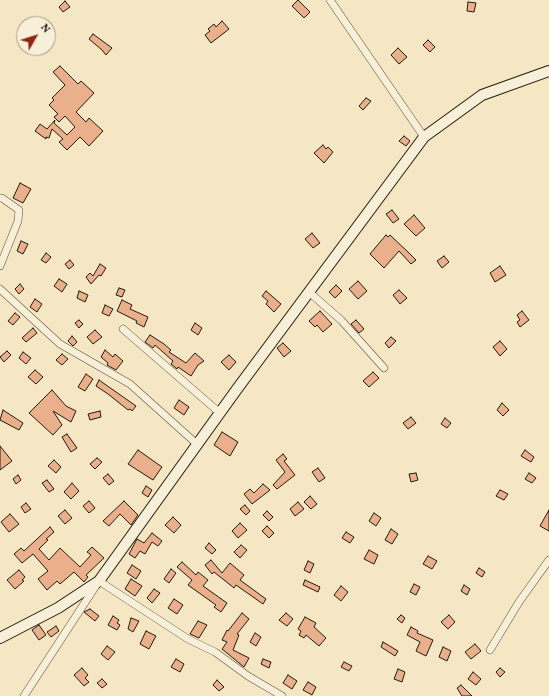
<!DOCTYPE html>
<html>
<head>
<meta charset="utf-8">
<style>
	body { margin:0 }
	#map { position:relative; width:549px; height:696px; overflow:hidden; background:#f5e7c3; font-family:Vollkorn,serif }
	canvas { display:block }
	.north { position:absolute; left:16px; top:16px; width:40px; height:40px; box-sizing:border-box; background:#f8efd8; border:1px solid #a39a88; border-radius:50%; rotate:51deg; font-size:11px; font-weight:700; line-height:16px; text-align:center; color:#241b0f }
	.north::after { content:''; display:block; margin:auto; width:14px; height:18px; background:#8f2418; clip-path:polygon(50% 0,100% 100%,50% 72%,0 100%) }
</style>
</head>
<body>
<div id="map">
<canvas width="549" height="696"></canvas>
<div class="north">N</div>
</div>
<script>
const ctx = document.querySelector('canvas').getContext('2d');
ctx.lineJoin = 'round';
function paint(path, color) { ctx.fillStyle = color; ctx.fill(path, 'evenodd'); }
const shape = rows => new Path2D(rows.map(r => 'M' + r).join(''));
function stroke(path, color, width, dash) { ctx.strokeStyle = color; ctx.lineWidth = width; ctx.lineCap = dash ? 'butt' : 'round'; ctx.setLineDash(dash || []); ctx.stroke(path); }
const building = shape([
	[298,0,310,12,304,18,292,6,298,0],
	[65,1,70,7,63,12,59,7,65,1],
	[468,2,476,3,474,12,467,11,468,2],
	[222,21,229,29,211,43,205,35,210,31,208,29,214,24,216,27,222,21],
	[93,34,112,48,106,55,102,50,89,39,93,34],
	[428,40,435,47,430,52,423,45,428,40],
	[398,48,407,57,399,64,391,55,398,48],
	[60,66,78,84,81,81,94,93,76,112,86,122,89,118,103,131,89,146,80,137,67,150,59,142,63,139,52,129,49,138,46,137,46,139,35,131,40,124,47,129,55,120,54,123,67,135,75,127,65,116,59,122,54,117,58,114,49,105,54,100,52,98,65,85,53,72,60,66],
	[366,98,371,101,363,110,359,106,366,98],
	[404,136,410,141,406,146,399,141,404,136],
	[323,145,326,149,328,147,333,152,324,163,314,153,323,145],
	[20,183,31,189,23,203,13,198,20,183],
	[392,210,399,219,393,223,386,214,392,210],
	[414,215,425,228,416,236,404,224,414,215],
	[312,233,320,243,313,248,305,239,312,233],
	[386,235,388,237,390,235,409,253,416,260,411,264,399,251,384,268,370,254,386,235],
	[21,241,28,244,23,254,17,251,21,241],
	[46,253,51,257,46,263,41,260,46,253],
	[444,256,449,262,442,268,437,261,444,256],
	[70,260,74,265,69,269,65,264,70,260],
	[100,264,106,268,101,276,99,275,91,284,86,277,90,273,93,276,100,264],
	[500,266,506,275,495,282,490,273,500,266],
	[59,279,67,284,62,292,54,286,59,279],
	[358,281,367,291,358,299,349,289,358,281],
	[20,284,24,289,19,294,15,289,20,284],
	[336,285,342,291,335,298,329,292,336,285],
	[119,288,125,290,122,297,116,295,119,288],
	[399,290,407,298,400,304,393,295,399,290],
	[79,291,88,295,85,302,77,298,79,291],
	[266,291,281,304,274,312,266,304,268,301,262,296,266,291],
	[35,299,42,304,37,312,30,307,35,299],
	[122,300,132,305,130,309,148,317,144,327,136,323,137,321,117,311,122,300],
	[105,305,113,309,109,316,102,313,105,305],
	[320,311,332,324,323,332,317,325,315,327,309,321,320,311],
	[522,311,529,320,520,327,517,322,520,320,517,315,522,311],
	[15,313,20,317,13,325,8,321,15,313],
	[79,320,83,324,79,328,75,323,79,320],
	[356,320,364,329,359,333,351,324,356,320],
	[195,323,202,328,198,335,191,330,195,323],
	[33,328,37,333,26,342,22,338,33,328],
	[95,330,102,337,93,344,87,337,95,330],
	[150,335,164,344,171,350,169,352,186,363,195,353,204,361,198,365,191,376,178,367,177,369,171,364,173,361,155,345,153,348,145,342,150,335],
	[72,336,77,342,73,346,68,341,72,336],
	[391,337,396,341,389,348,385,343,391,337],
	[500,341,507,349,500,356,493,347,500,341],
	[283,343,291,351,284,357,277,348,283,343],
	[105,350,113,357,115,354,123,361,116,370,107,365,108,363,101,357,105,350],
	[7,351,11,355,4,362,0,357,7,351],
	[23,352,31,358,26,364,19,358,23,352],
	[62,354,68,359,62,365,56,360,62,354],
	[229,355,236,362,229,370,221,362,229,355],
	[35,370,43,377,36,384,28,377,35,370],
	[373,372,379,378,369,387,363,381,373,372],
	[86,374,93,379,85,391,78,387,86,374],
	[99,380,136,406,132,411,130,409,128,410,108,394,96,386,99,380],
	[52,390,66,406,76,411,71,422,53,411,62,425,53,435,29,413,52,390],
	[179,400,189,407,184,415,174,408,179,400],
	[502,403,509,410,503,416,497,410,502,403],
	[3,410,23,423,19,430,0,420,3,410],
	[100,411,101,417,90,420,88,414,100,411],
	[411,417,416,423,408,429,403,423,411,417],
	[445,418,451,423,447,428,441,424,445,418],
	[222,432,238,442,230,456,214,445,222,432],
	[67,434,77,448,71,452,62,437,67,434],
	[0,446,12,461,0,470,0,446],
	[138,450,162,467,153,480,128,464,138,450],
	[525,450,534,457,531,462,521,456,525,450],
	[283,454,287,459,284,461,295,475,277,489,273,485,285,472,276,460,283,454],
	[97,458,102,462,95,469,90,464,97,458],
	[54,460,61,467,56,473,48,466,54,460],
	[318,468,325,478,319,482,312,472,318,468],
	[416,473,418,480,411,482,409,474,416,473],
	[529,473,536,478,532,483,525,479,529,473],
	[108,474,114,481,109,485,103,478,108,474],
	[18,475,21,480,16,484,13,479,18,475],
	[47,480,54,489,49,492,42,483,47,480],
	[72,483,79,491,71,499,64,492,72,483],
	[263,484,270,490,252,504,244,494,250,489,254,493,263,484],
	[146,486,152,490,148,497,142,493,146,486],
	[500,490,508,494,504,500,496,496,500,490],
	[310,496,317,504,311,509,304,502,310,496],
	[89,501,95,508,89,513,83,506,89,501],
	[124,501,138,515,131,525,120,514,109,526,103,521,124,501],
	[298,502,304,509,295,516,290,509,298,502],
	[26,503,31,509,25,513,21,507,26,503],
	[245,505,250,511,246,515,240,509,245,505],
	[65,510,72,518,65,524,58,516,65,510],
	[549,510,549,531,540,526,549,510],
	[267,511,273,517,269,521,263,515,267,511],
	[374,513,381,518,376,526,369,521,374,513],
	[10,514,19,524,9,532,1,522,10,514],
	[173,517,181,525,174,533,165,525,173,517],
	[240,523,247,530,238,538,232,531,240,523],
	[267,526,274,533,269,538,262,531,267,526],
	[50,527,54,532,46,539,48,540,39,549,49,560,60,548,80,567,91,555,87,552,92,547,104,558,86,575,88,577,84,582,74,572,60,584,57,581,47,590,38,579,48,571,33,554,22,563,14,554,21,548,24,551,50,527],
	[391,529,398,534,392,544,385,540,391,529],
	[346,532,354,537,350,543,342,538,346,532],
	[152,533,162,541,158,546,152,542,145,554,140,551,135,558,129,554,137,539,144,543,152,533],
	[209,543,216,550,212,554,205,548,209,543],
	[241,545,247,550,240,558,234,552,241,545],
	[369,550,378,555,374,564,364,559,369,550],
	[428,556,437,561,432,569,423,564,428,556],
	[211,560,222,573,230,563,244,575,240,580,266,599,263,604,236,585,234,588,214,572,212,574,205,565,211,560],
	[308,561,314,564,310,573,304,570,308,561],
	[182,562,196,575,198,572,208,580,203,586,227,603,221,612,214,607,216,605,188,585,192,580,177,567,182,562],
	[132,565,141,571,136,579,127,573,132,565],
	[479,568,485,572,482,577,476,573,479,568],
	[171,569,176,573,169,583,164,579,171,569],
	[19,570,25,577,22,580,24,581,15,589,7,580,19,570],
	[131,579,142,586,135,596,125,589,131,579],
	[305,580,320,587,318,592,303,585,305,580],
	[414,584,420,587,416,595,410,592,414,584],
	[464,585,470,589,467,595,461,591,464,585],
	[341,586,348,592,341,601,334,595,341,586],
	[154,589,160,593,152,603,147,598,154,589],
	[174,599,183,605,177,614,168,608,174,599],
	[90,609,99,616,95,621,84,612,90,609],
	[242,613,249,619,237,634,239,635,233,650,249,658,244,667,222,649,227,642,222,640,227,630,228,631,242,613],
	[286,613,293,619,287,626,279,620,286,613],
	[401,615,405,618,402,623,397,619,401,615],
	[449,615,455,622,448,629,441,622,449,615],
	[113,616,119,620,117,623,120,625,117,630,108,625,113,616],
	[305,617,316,623,314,627,326,638,319,646,306,635,304,638,299,635,301,631,298,629,305,617],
	[131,618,139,621,133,632,128,629,131,618],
	[198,621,207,625,199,638,190,634,198,621],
	[39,625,46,635,39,640,32,630,39,625],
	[56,626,59,631,51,637,47,632,56,626],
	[411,627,418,631,417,633,433,640,426,656,416,651,420,642,407,635,411,627],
	[146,631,156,636,149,649,140,644,146,631],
	[255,633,261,637,256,646,250,642,255,633],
	[383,642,398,651,395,656,381,647,383,642],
	[475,644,481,651,471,659,465,652,475,644],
	[107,646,115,652,108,660,101,654,107,646],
	[443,647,451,651,447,661,439,657,443,647],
	[176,659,184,664,180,672,171,667,176,659],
	[263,659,271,662,269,668,261,664,263,659],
	[344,662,352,666,349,671,341,667,344,662],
	[82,668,88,675,85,678,89,682,84,686,74,675,82,668],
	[500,668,505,672,500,677,496,672,500,668],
	[398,669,405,672,402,682,394,679,398,669],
	[473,672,481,679,476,685,468,679,473,672],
	[288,675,297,681,292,689,283,683,288,675],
	[102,679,107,684,102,688,97,683,102,679],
	[217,680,224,687,219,691,213,685,217,680],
	[308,682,316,687,312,695,303,690,308,682],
	[461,685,472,696,462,696,457,688,461,685]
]);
const street = shape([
	[330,0,424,137],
	[0,198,2,198,19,210,18,221,0,266],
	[0,289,60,344,130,384,198,445],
	[309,292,341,320,384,368],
	[123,329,220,413],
	[490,650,519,602,549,560],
	[24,696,99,581,188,639,215,652,248,676,282,696]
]);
const secondary = shape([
	[0,638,58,608,99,581,237,389,424,137,482,95,549,71]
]);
paint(building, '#eab08c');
stroke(building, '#241b0f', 1);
stroke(street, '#584e3c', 8);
stroke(secondary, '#241b0f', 12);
stroke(street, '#f8efd8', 7);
stroke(secondary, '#f8efd8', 10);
</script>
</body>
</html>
